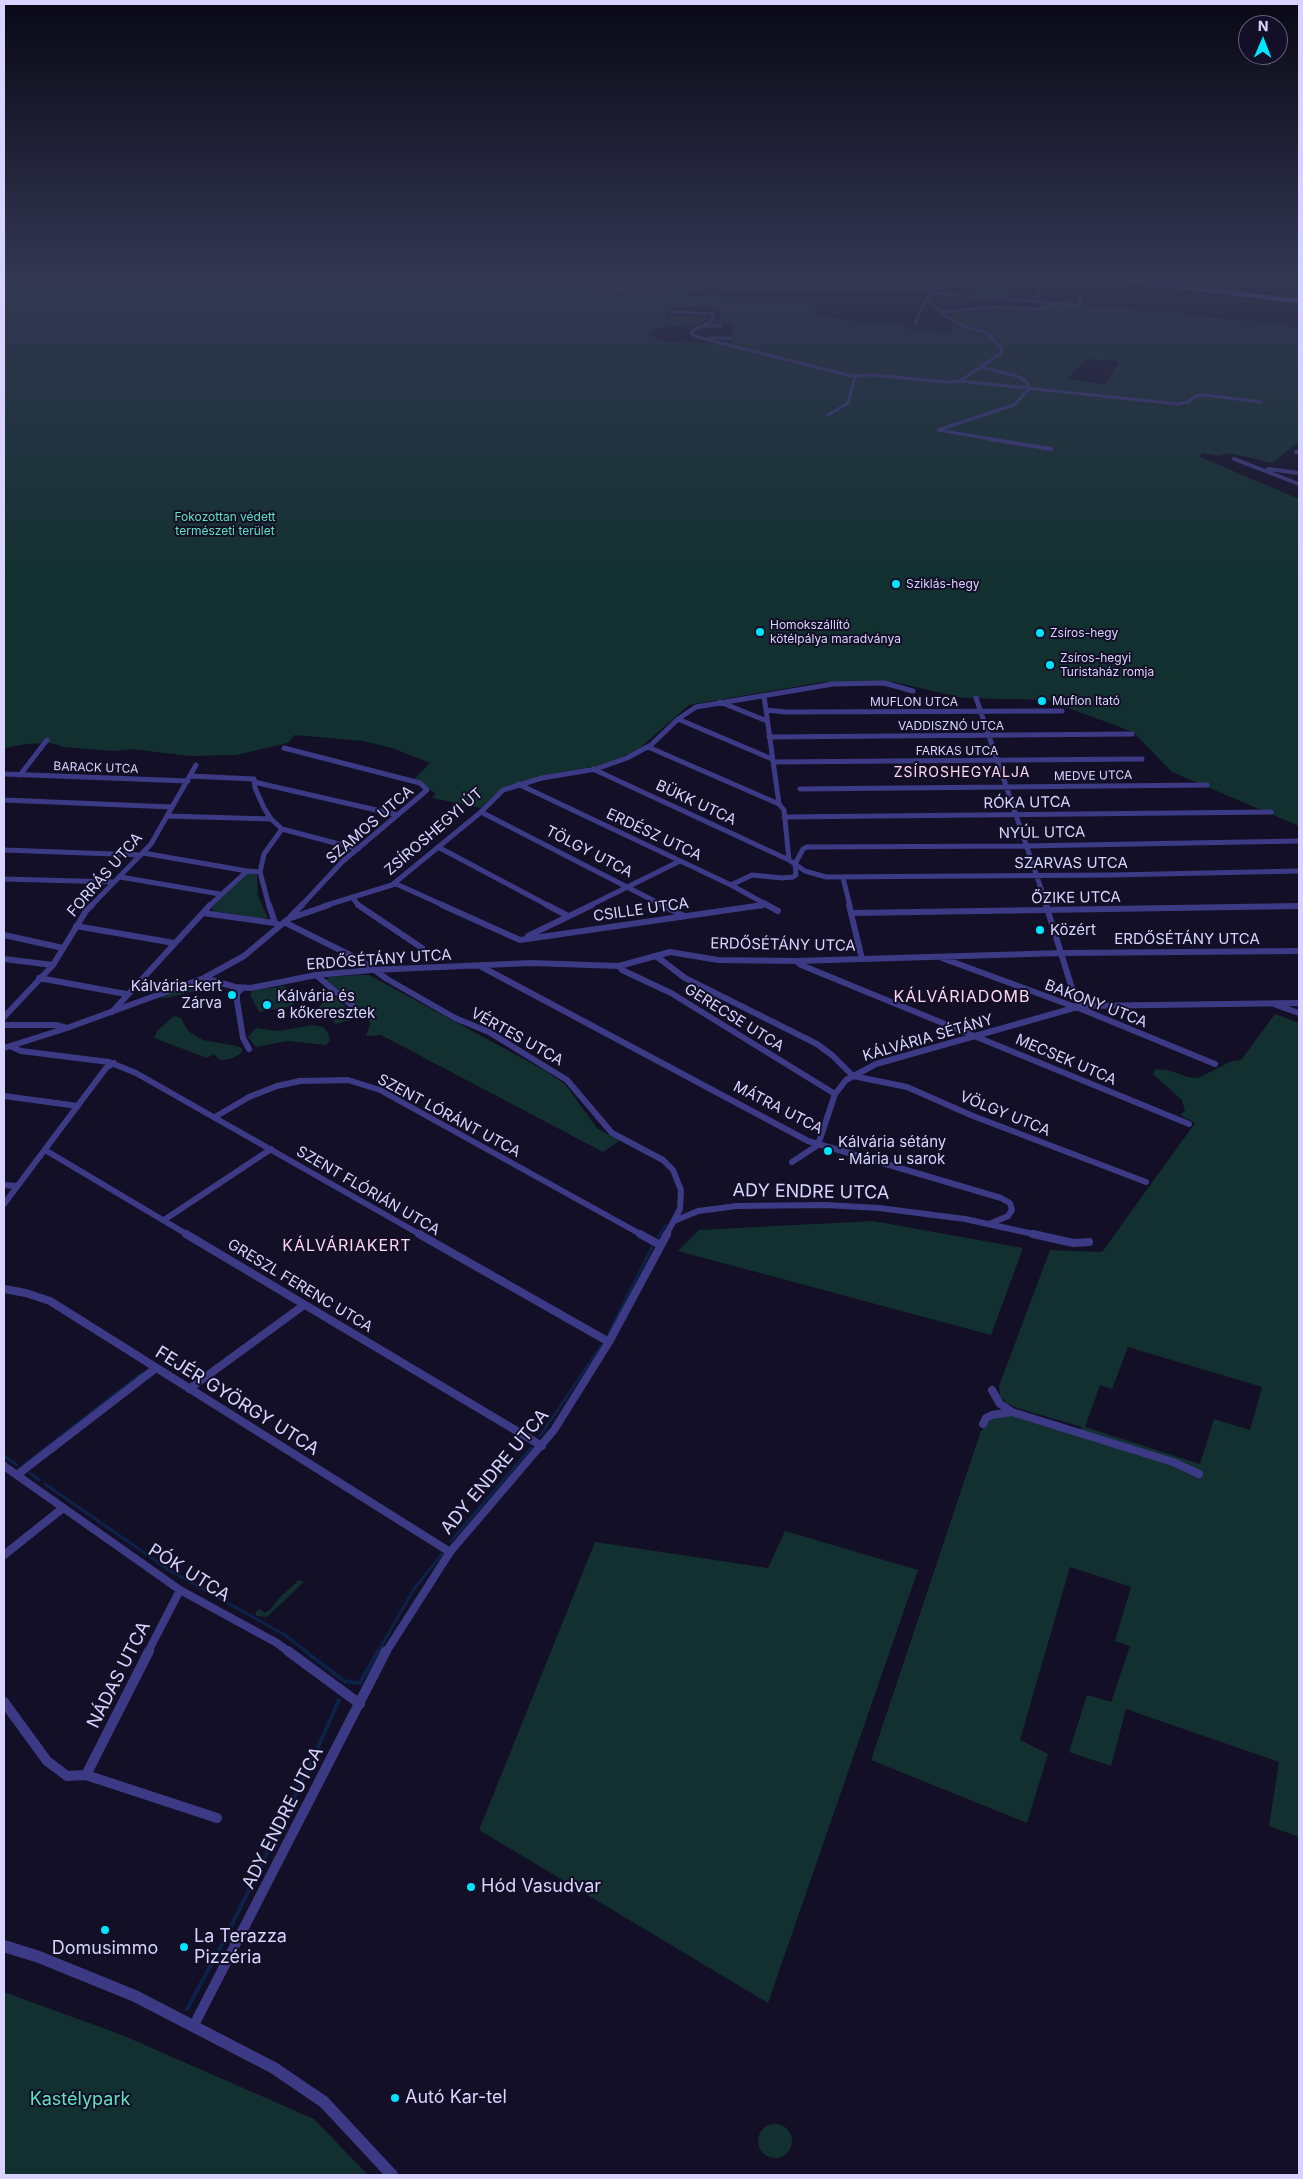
<!DOCTYPE html>
<html>
<head>
<meta charset="utf-8">
<style>
	body { margin:0 }
	#map { position:relative; width:1303px; height:2179px; overflow:hidden; background:#130f26; font-family:Inter,sans-serif }
	canvas { display:block }
	.frame { position:absolute; inset:0; border:5px solid #d9d4ff; pointer-events:none }
	.north { position:absolute; left:1238px; top:15px; width:50px; height:50px; box-sizing:border-box; background:#130f26; border:1px solid #625e7d; border-radius:50%; rotate:1deg; font-size:14px; font-weight:700; line-height:20px; text-align:center; color:#d9d4ff }
	.north::after { content:''; display:block; margin:auto; width:18px; height:22px; background:#00e5ff; clip-path:polygon(50% 0,100% 100%,50% 72%,0 100%) }
</style>
</head>
<body>
<div id="map">
<canvas width="1303" height="2179"></canvas>
<div class="frame"></div>
<div class="north">N</div>
</div>
<script>
const ctx = document.querySelector('canvas').getContext('2d');
ctx.lineJoin = 'round';
function paint(path, color) { ctx.fillStyle = color; ctx.fill(path, 'evenodd'); }
const shape = rows => new Path2D(rows.map(r => 'M' + r).join(''));
function stroke(path, color, width, dash) { ctx.strokeStyle = color; ctx.lineWidth = width; ctx.lineCap = dash ? 'butt' : 'round'; ctx.setLineDash(dash || []); ctx.stroke(path); }
function label(font, color, halo, rows, align = 'center') {
  ctx.font = font + ' Inter,sans-serif'; ctx.lineWidth = 4; ctx.setLineDash([]); ctx.textBaseline = 'middle'; ctx.strokeStyle = halo; ctx.fillStyle = color; for (const [text, x, y, turn = 0] of rows) {
    ctx.save(); ctx.translate(x, y); ctx.rotate((+turn || 0) * Math.PI / 180); ctx.textAlign = isNaN(turn) ? turn : align; if (halo) ctx.strokeText(text, 0, 0); ctx.fillText(text, 0, 0); ctx.restore();
  }
}
const green = shape([
	[4,277,576,277,618,283,642,277,670,277,720,283,711,289,689,292,689,295,719,294,722,298,781,300,816,305,817,315,860,322,904,323,907,329,950,333,953,313,997,309,1039,309,1041,303,1146,310,1299,327,1299,441,1273,463,1229,453,1219,456,1203,453,1198,456,1299,499,1299,826,1172,772,1133,732,1047,700,963,698,894,682,823,682,689,705,639,749,605,765,556,773,505,788,494,795,481,808,432,798,436,794,415,778,430,763,392,748,363,741,295,735,288,743,236,755,190,756,131,749,114,751,64,747,51,743,26,744,4,748],
	[667,307,709,307,722,312,719,324,733,324,731,342,715,344,666,342,649,335,656,328,696,324,706,321,707,317,704,316,666,316],
	[1088,359,1118,361,1119,362,1105,385,1067,378],
	[1103,277,1142,277,1192,282,1209,280,1245,279,1238,277,1281,277,1257,285,1225,281,1223,284,1210,282,1209,283,1212,285,1224,288,1218,288,1219,290],
	[979,285,1013,287,1009,298,974,296],
	[247,873,257,875,258,896,268,918,259,918,213,911,212,908,218,899],
	[358,975,369,975,544,1070,565,1084,597,1128,619,1141,603,1152,381,1035,366,1036,370,1025,369,1016,366,1010,362,1011,326,980,329,977],
	[198,980,216,983,209,988,166,998,157,997],
	[284,986,294,1006,259,1012,250,995,252,991],
	[328,990,358,1018,335,1024,333,1019,336,1015,333,1012,323,1010,319,1007,327,998,325,993],
	[1275,1014,1299,1023,1299,1837,1269,1826,1279,1762,1126,1709,1111,1766,1069,1752,1087,1695,1111,1702,1130,1646,1115,1641,1131,1587,1070,1567,1020,1740,1048,1754,1027,1823,871,1760,981,1431,990,1420,1000,1416,1013,1415,1079,1435,1082,1427,1017,1408,1006,1403,1000,1396,999,1386,1050,1250,1102,1252,1195,1123,1180,1115,1185,1111,1182,1100,1153,1074,1156,1069,1168,1070,1188,1077,1198,1078,1232,1061,1241,1060],
	[1128,1347,1262,1387,1250,1430,1214,1419,1200,1464,1085,1427,1100,1385,1112,1389],
	[174,1016,181,1018,188,1031,203,1040,237,1046,243,1049,240,1054,230,1059,220,1060,214,1054,207,1058,154,1038,158,1030],
	[313,1025,323,1027,327,1031,330,1040,326,1045,288,1041,256,1047,248,1037,256,1028,278,1031],
	[873,1221,1023,1248,991,1335,678,1251,699,1230],
	[785,1531,918,1570,768,2003,479,1830,595,1542,768,1568],
	[299,1580,304,1582,267,1617,256,1616,256,1611,260,1609,265,1613,271,1609,281,1596],
	[4,1992,122,2035,314,2119,368,2175,4,2175],
	'758 2141a17 17 0 1 1 34 0a17 17 0 1 1-34 0Z'
]);
const water = shape([
	[1142,277,1238,277,1245,279,1209,280,1192,282]
]);
const streamFar2 = shape([
	[659,1235,666,1225]
]);
const streamFar1 = shape([
	[658,1237,660,1234],
	[608,1335,652,1247],
	[540,1436,601,1346],
	[4,1456,17,1465],
	[24,1465,141,1374],
	[30,1473,39,1480],
	[45,1484,169,1570,285,1635,307,1652],
	[451,1541,531,1448],
	[378,1652,414,1589,442,1554]
]);
const stream = shape([
	[305,1651,344,1681,356,1683,360,1683,378,1651],
	[187,2009,225,1939,312,1761,339,1700]
]);
const minorFar5 = shape([
	[629,277,635,278],
	[710,277,739,281],
	[928,277,946,279],
	[745,280,820,280,831,277],
	[989,285,996,277],
	[723,289,748,279],
	[933,293,1077,305,1080,304,1080,277],
	[594,294,630,290,670,289,936,289],
	[928,300,944,315,960,325,987,333,1002,349,1000,354,960,381],
	[1037,301,1039,277],
	[672,312,714,314,712,321,694,330,691,334,697,337,851,376,873,375,947,382,960,381,1178,404,1188,402,1196,396,1206,395,1260,402],
	[940,312,995,307,1037,309,1058,304],
	[915,325,924,302,949,277],
	[705,326,721,326],
	[710,338,731,338],
	[981,367,1017,376,1027,382,1029,389],
	[828,415,848,403,855,377],
	[938,430,997,440],
	[938,430,1014,405,1029,389]
]);
const minorFar4 = shape([
	[989,439,1051,449],
	[1296,452,1299,452],
	[1234,459,1299,484],
	[1268,469,1299,473]
]);
const minorFar3 = shape([
	[764,696,779,804,784,810,789,860],
	[976,698,1047,906],
	[720,702,767,721],
	[766,710,785,712,1062,711],
	[678,719,772,759],
	[769,737,1132,734],
	[648,747,779,804],
	[284,748,420,783,427,790,342,862,301,906],
	[773,762,1142,759],
	[593,769,789,860,805,871,826,877,1112,875,1299,871],
	[4,774,188,781],
	[20,775,47,740],
	[190,776,254,779,255,788,264,808,271,819,282,829,264,854,260,872,269,906],
	[254,782,398,815],
	[518,784,731,885,769,906],
	[800,789,1207,785],
	[4,800,172,807],
	[481,812,664,906],
	[167,816,271,819],
	[784,817,1271,812],
	[282,829,358,849],
	[438,847,549,906],
	[4,850,141,855],
	[143,853,247,871],
	[120,877,220,894],
	[843,878,850,906],
	[4,879,114,882],
	[394,883,445,906],
	[731,885,752,875,782,878,793,877,796,875,795,864,803,849,807,847,1026,846,1299,841],
	[352,897,359,906],
	[91,906,151,844,196,765],
	[209,906,247,871,260,872],
	[324,906,392,885,481,812,503,790,542,778,596,769,627,758,651,745,678,719,696,707,833,684,884,683,913,691],
	[589,906,680,861],
	[761,906,765,903]
]);
const minorFar2 = shape([
	[269,905,275,923,280,925],
	[358,905,422,948],
	[442,905,520,940,763,905],
	[547,905,568,916],
	[662,905,684,916],
	[767,905,778,911],
	[849,905,862,959],
	[1046,905,1075,998,1081,1006],
	[203,913,275,923],
	[852,913,1299,906],
	[291,916,302,905],
	[284,922,362,961,387,979,455,1018,489,1032,567,1080,612,1133,663,1160,673,1170,681,1190,680,1209,666,1235],
	[76,926,174,943],
	[4,935,63,948],
	[528,936,592,905],
	[656,956,685,978,817,1044,833,1056,853,1076],
	[942,958,1086,1011,1215,1064],
	[4,959,53,965],
	[796,961,801,965,1189,1124],
	[480,966,808,1141,1001,1198,1010,1203,1012,1210,1008,1216,989,1224],
	[619,966,622,970,671,993,835,1094],
	[316,975,364,1016],
	[39,978,126,994],
	[204,978,235,987,251,988,316,975,372,970,531,963,619,966,670,952,718,960,796,961,1062,953,1299,951],
	[243,988,237,993,237,1001,243,1038,249,1049],
	[1276,1005,1299,1013],
	[112,1012,210,905],
	[4,1017,53,965,86,911,92,905],
	[4,1025,56,1025,67,1028],
	[10,1046,21,1051,109,1062,136,1073,421,1235],
	[4,1048,67,1028,204,978,244,956,288,919,329,905],
	[853,1076,907,1087,973,1116,1146,1182],
	[4,1096,78,1106],
	[215,1117,249,1097,277,1086,300,1081,348,1080,380,1090,642,1235],
	[45,1150,188,1235],
	[792,1162,818,1145,835,1094,846,1080,876,1064,1081,1006,1299,1003],
	[4,1185,17,1186],
	[4,1204,106,1068,114,1063],
	[164,1220,271,1149],
	[674,1221,698,1211,737,1206,826,1205,879,1208,965,1219,1038,1235]
]);
const minorFar1 = shape([
	[186,1234,542,1446],
	[419,1234,609,1342],
	[640,1234,660,1245],
	[1033,1234,1073,1243,1089,1242],
	[4,1289,26,1293,50,1301,450,1552],
	[189,1389,304,1305],
	[992,1390,1000,1404,1011,1411],
	[983,1424,986,1418,992,1415,1012,1412,1173,1462,1199,1474],
	[4,1466,180,1590,277,1643,289,1652],
	[17,1475,156,1368],
	[4,1555,63,1508],
	[148,1652,180,1590],
	[386,1652,450,1552,554,1430,609,1342,667,1234]
]);
const minor = shape([
	[288,1651,360,1704],
	[4,1702,47,1761,67,1776,86,1775,217,1818],
	[86,1775,149,1651],
	[194,2025,386,1651]
]);
const tertiary = shape([
	[4,1946,39,1957,135,1996,274,2068,324,2102,392,2175]
]);
const secondary = shape([
	[1098,277,1299,301]
]);
const markers = [
	[896,584,5,"#00e5ff"],
	[760,632,5,"#00e5ff"],
	[1040,633,5,"#00e5ff"],
	[1050,665,5,"#00e5ff"],
	[1042,701,5,"#00e5ff"],
	[1040,930,5,"#00e5ff"],
	[232,995,5,"#00e5ff"],
	[267,1005,5,"#00e5ff"],
	[828,1151,5,"#00e5ff"],
	[471,1887,5,"#00e5ff"],
	[105,1930,5,"#00e5ff"],
	[184,1947,5,"#00e5ff"],
	[395,2098,5,"#00e5ff"]
];
const farParknames = [
	["Fokozottan védett",225,517],
	["természeti terület",225,531]
];
const farPoinames = [
	["Sziklás-hegy",906,584],
	["Homokszállító",770,625],
	["kötélpálya maradványa",770,639],
	["Zsíros-hegy",1050,633],
	["Zsíros-hegyi",1060,658],
	["Turistaház romja",1060,672],
	["Muflon Itató",1052,701]
];
const farStreetnames = [
	["MUFLON UTCA",914,702],
	["VADDISZNÓ UTCA",951,726],
	["FARKAS UTCA",957,751],
	["BARACK UTCA",96,768,2],
	["MEDVE UTCA",1093,776,-1]
];
const farNeighbourhoodnames = [
	["ZSÍROSHEGYALJA",962,773]
];
const streetNames = [
	["BÜKK UTCA",696,803,25],
	["RÓKA UTCA",1027,803,-1],
	["SZAMOS UTCA",370,825,-41],
	["ZSÍROSHEGYI ÚT",434,832,-41],
	["NYÚL UTCA",1042,833,-1],
	["ERDÉSZ UTCA",654,835,25],
	["TÖLGY UTCA",589,852,27],
	["SZARVAS UTCA",1071,863],
	["FORRÁS UTCA",105,875,-49],
	["ŐZIKE UTCA",1076,898,-1],
	["CSILLE UTCA",641,910,-8],
	["ERDŐSÉTÁNY UTCA",1187,939],
	["ERDŐSÉTÁNY UTCA",783,945,1],
	["ERDŐSÉTÁNY UTCA",379,960,-4],
	["BAKONY UTCA",1096,1004,21],
	["GERECSE UTCA",734,1018,32],
	["VÉRTES UTCA",517,1037,29],
	["KÁLVÁRIA SÉTÁNY",928,1038,-16],
	["MECSEK UTCA",1066,1060,23],
	["MÁTRA UTCA",778,1108,27],
	["VÖLGY UTCA",1005,1114,22],
	["SZENT LÓRÁNT UTCA",449,1116,28],
	["SZENT FLÓRIÁN UTCA",368,1191,30],
	["GRESZL FERENC UTCA",300,1286,31]
];
const poiNames = [
	["Közért",1050,930],
	["Kálvária-kert",222,986,"right"],
	["Zárva",222,1003,"right"],
	["Kálvária és",277,996],
	["a kőkeresztek",277,1013],
	["Kálvária sétány",838,1142],
	["- Mária u sarok",838,1159]
];
const neighbourhoodNames = [
	["KÁLVÁRIADOMB",962,997],
	["KÁLVÁRIAKERT",347,1246]
];
const nearStreetnames = [
	["ADY ENDRE UTCA",811,1192,1],
	["FEJÉR GYÖRGY UTCA",237,1401,32],
	["ADY ENDRE UTCA",495,1472,-50],
	["PÓK UTCA",189,1573,32],
	["NÁDAS UTCA",119,1675,-63],
	["ADY ENDRE UTCA",283,1818,-63]
];
const nearPoinames = [
	["Hód Vasudvar",481,1887],
	["La Terazza",194,1937],
	["Pizzéria",194,1958],
	["Domusimmo",105,1949,"center"],
	["Autó Kar-tel",405,2098]
];
const nearParknames = [
	["Kastélypark",80,2100]
];
paint(green, '#12302f');
paint(water, '#0c2248');
stroke(streamFar2, '#0c2248', 2.5);
stroke(streamFar1, '#0c2248', 3);
stroke(stream, '#0c2248', 4);
stroke(minorFar5, '#3d3a85', 3);
stroke(minorFar4, '#3d3a85', 4);
stroke(minorFar3, '#3d3a85', 5);
stroke(minorFar2, '#3d3a85', 6);
stroke(minorFar1, '#3d3a85', 8);
stroke(minor, '#3d3a85', 10);
stroke(tertiary, '#3d3a85', 12);
stroke(secondary, '#6f6bff', 4.5);
const sky = ctx.createLinearGradient(0, 0, 0, 582);
sky.addColorStop(0, '#0a0815');
sky.addColorStop(0.48, '#333752');
sky.addColorStop(1, '#33375200');
ctx.fillStyle = sky;
ctx.fillRect(0, 0, 1303, 582);
for (const [x, y, r, color] of markers) { const dot = new Path2D(); dot.arc(x, y, r, 0, 2 * Math.PI); ctx.fillStyle = color; ctx.fill(dot); stroke(dot, '#130f26', 2); }
label('12px', '#5fe0c0', '#130f26', farParknames);
label('12px', '#d9d4ff', '#130f26', farPoinames, 'left');
label('12px', '#d9d4ff', '#130f26', farStreetnames);
ctx.letterSpacing = '1px';
label('14px', '#ffd6f0', '#130f26', farNeighbourhoodnames);
ctx.letterSpacing = '0px';
label('15px', '#d9d4ff', '#130f26', streetNames);
label('15px', '#d9d4ff', '#130f26', poiNames, 'left');
ctx.letterSpacing = '1px';
label('16px', '#ffd6f0', '#130f26', neighbourhoodNames);
ctx.letterSpacing = '0px';
label('18px', '#d9d4ff', '#130f26', nearStreetnames);
label('18px', '#d9d4ff', '#130f26', nearPoinames, 'left');
label('18px', '#5fe0c0', '#130f26', nearParknames);
</script>
</body>
</html>
